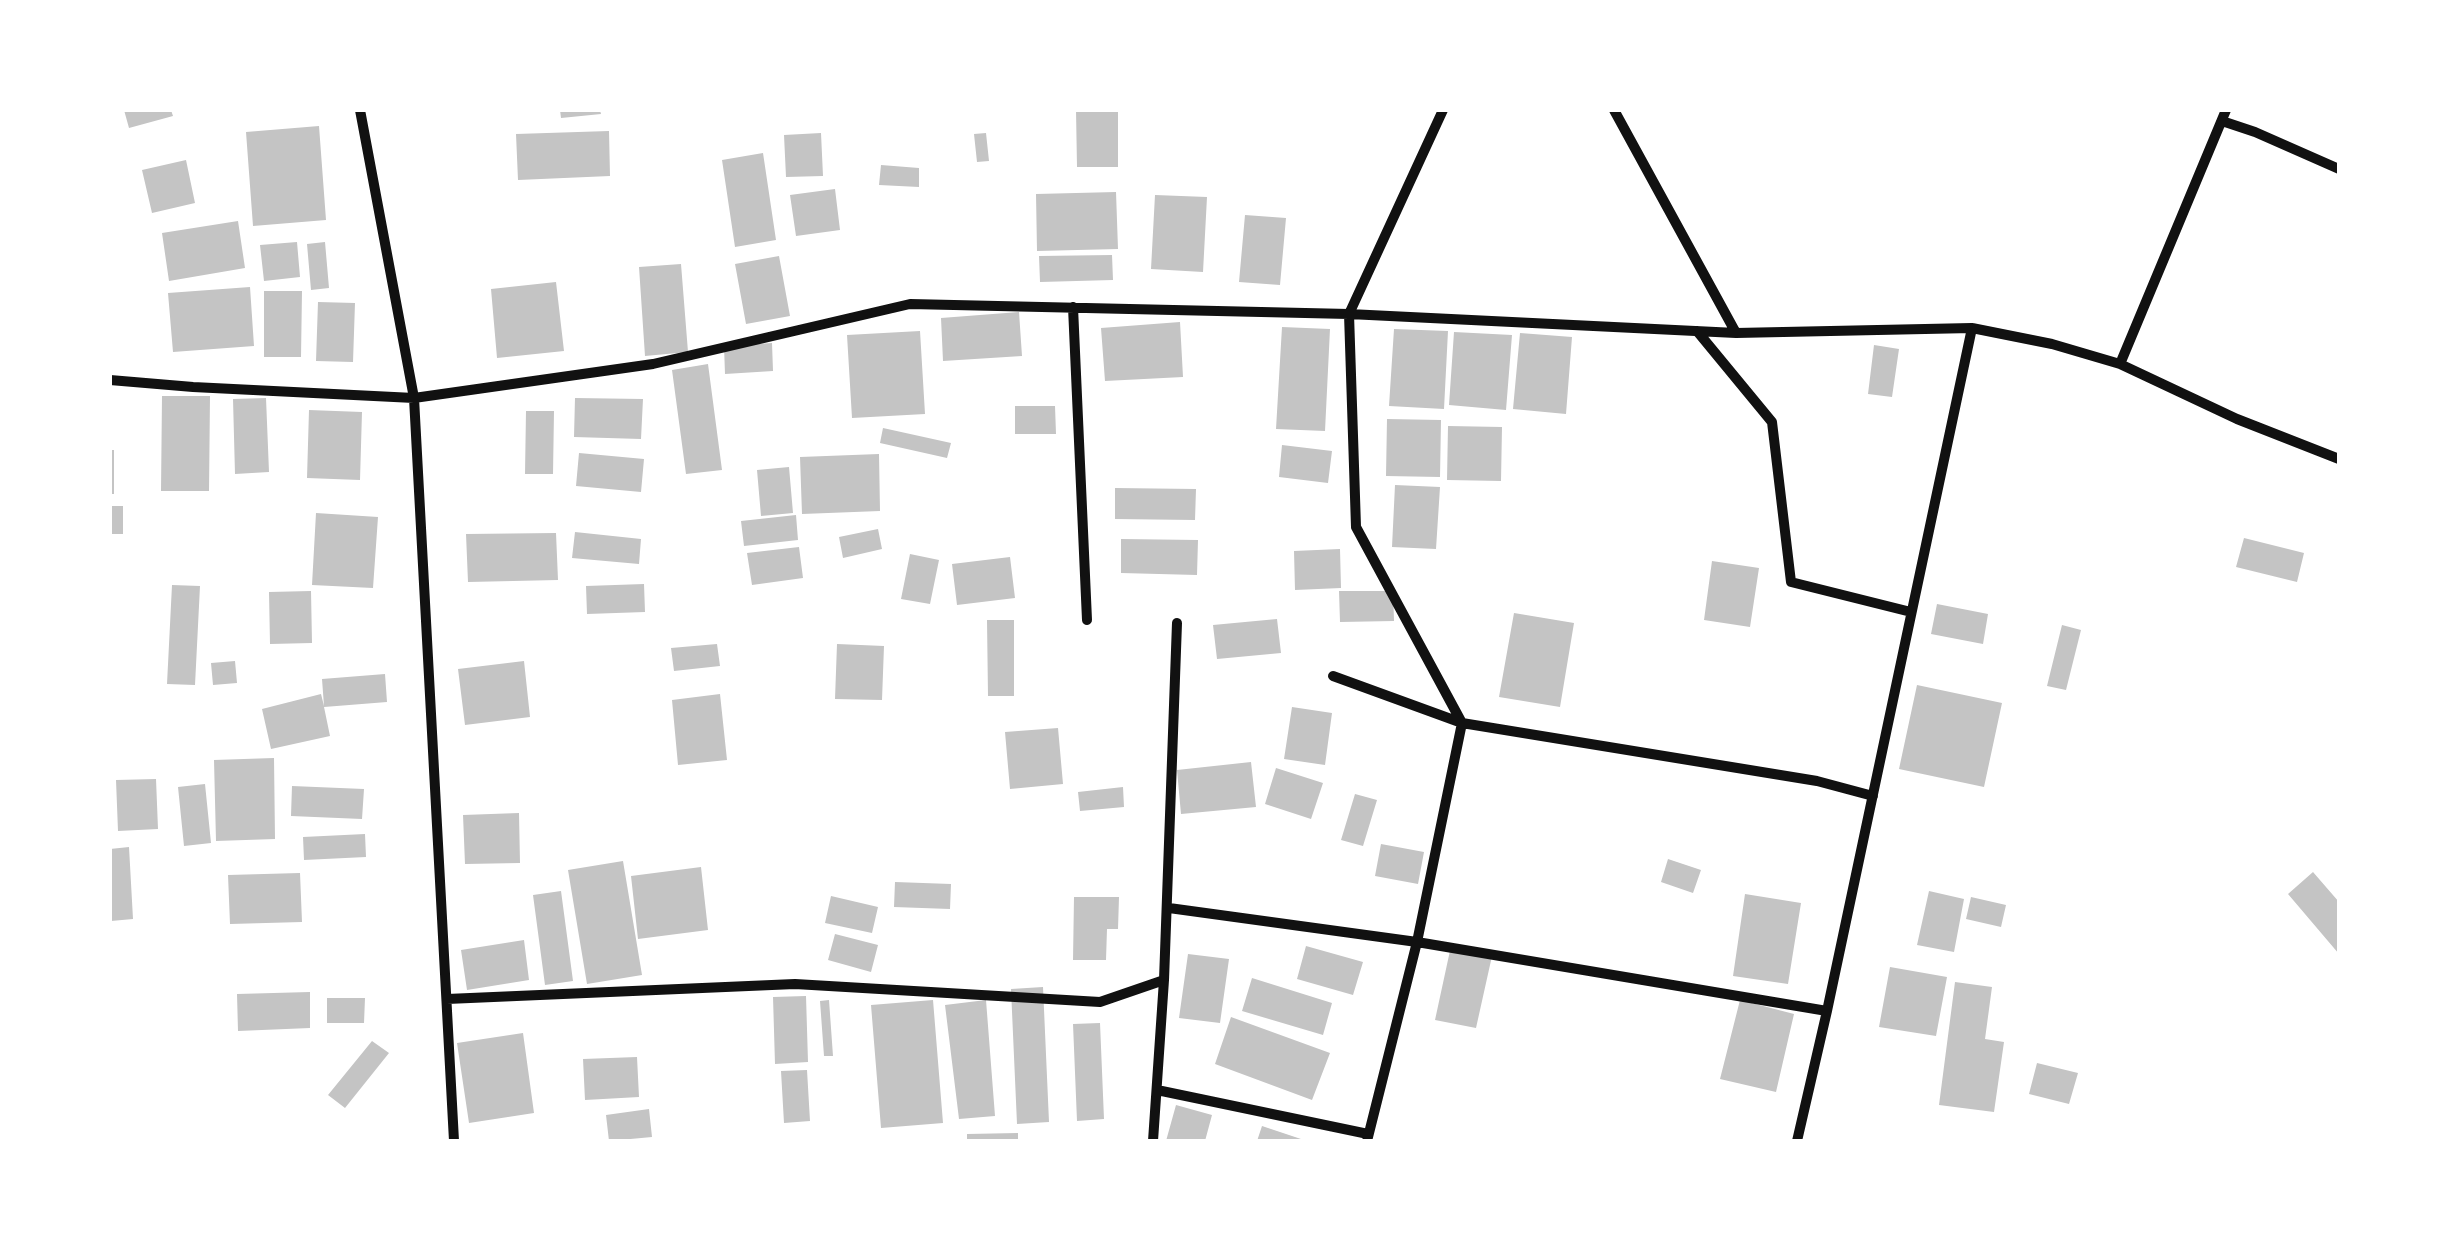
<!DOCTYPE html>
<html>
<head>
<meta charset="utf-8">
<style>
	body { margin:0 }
	#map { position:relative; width:2449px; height:1251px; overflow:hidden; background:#fff; font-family:Overpass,sans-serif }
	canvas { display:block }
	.frame { position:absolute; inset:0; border:112px solid #fff; pointer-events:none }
</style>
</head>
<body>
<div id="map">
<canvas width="2449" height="1251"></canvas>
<div class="frame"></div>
</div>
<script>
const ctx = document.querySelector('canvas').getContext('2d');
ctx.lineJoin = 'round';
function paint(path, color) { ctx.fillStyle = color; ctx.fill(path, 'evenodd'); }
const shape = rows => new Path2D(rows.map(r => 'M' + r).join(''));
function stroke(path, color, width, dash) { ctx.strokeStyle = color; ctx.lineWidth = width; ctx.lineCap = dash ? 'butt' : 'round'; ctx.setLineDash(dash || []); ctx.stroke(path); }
const building = shape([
	[124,110,171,110,173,116,129,128],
	[560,110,600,110,601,114,561,118],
	[1076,110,1118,110,1118,167,1077,167],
	[319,126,326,220,253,226,246,132],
	[609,131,610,176,518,180,516,134],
	[821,133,823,176,786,177,784,135],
	[986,133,989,161,977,162,974,134],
	[763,153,776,240,735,247,722,160],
	[186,160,195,203,152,213,142,170],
	[881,165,919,168,919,187,879,185],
	[835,189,840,230,796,236,790,195],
	[1116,192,1118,249,1037,251,1036,194],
	[1155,195,1207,197,1203,272,1151,269],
	[1245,215,1286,218,1280,285,1239,282],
	[238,221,245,268,169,281,162,233],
	[297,242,300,277,264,281,260,245],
	[325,242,329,288,311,290,307,244],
	[1112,255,1113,280,1040,282,1039,256],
	[779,256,790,316,746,324,735,264],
	[681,264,688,352,645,356,639,267],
	[556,282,564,351,497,358,491,289],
	[250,287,254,346,173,352,168,293],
	[264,291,302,291,301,357,264,357],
	[318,302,355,303,353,362,316,361],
	[1019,312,1022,356,943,361,941,318],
	[1180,322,1183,377,1105,381,1101,328],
	[1282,327,1330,329,1325,431,1276,429],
	[1394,329,1448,331,1444,409,1389,406],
	[920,331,925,414,852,418,847,335],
	[1454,332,1512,335,1506,410,1449,405],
	[1520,333,1572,337,1566,414,1513,409],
	[772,343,773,371,725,374,724,346],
	[1874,345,1899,349,1892,397,1868,394],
	[708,364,722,470,686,474,672,370],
	[162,396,210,396,209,491,161,491],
	[266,398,269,472,235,474,233,399],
	[575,398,643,399,641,439,574,437],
	[1015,406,1055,406,1056,434,1015,434],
	[309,410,362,412,360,480,307,478],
	[526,411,554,411,553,474,525,474],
	[1387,419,1441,420,1440,477,1386,476],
	[1448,426,1502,427,1501,481,1447,480],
	[883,428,951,443,947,458,880,443],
	[1282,445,1332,451,1328,483,1279,477],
	[110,450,114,450,114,494,110,494],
	[579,453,644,459,641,492,576,486],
	[879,454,880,511,802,514,800,457],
	[789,467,793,513,761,516,757,470],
	[1395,485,1440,487,1436,549,1392,547],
	[1115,488,1196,489,1195,520,1115,519],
	[110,506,123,506,123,534,110,534],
	[316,513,378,517,373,588,312,585],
	[796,515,798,540,744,546,741,521],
	[878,529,882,549,843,558,839,537],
	[575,532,641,539,639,564,572,558],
	[556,533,558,580,468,582,466,534],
	[2244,538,2304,553,2297,582,2236,567],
	[1121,539,1198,540,1197,575,1121,573],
	[799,547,803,578,752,585,747,553],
	[1340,549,1341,588,1295,590,1294,551],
	[910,554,939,560,930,604,901,599],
	[1010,557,1015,598,957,605,952,564],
	[1712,561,1759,568,1750,627,1704,620],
	[644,584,645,612,587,614,586,586],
	[172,585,200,586,195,685,167,684],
	[311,591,312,643,270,644,269,592],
	[1339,591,1393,591,1394,621,1340,622],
	[1937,604,1988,614,1983,644,1931,634],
	[1514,613,1574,623,1560,707,1499,697],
	[1277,619,1281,653,1217,659,1213,625],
	[987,620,1014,620,1014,696,988,696],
	[2062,625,2081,630,2066,690,2047,686],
	[717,644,720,666,674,671,671,648],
	[837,644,884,646,882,700,835,699],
	[235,661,237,683,213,685,211,663],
	[524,661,530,717,465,725,458,669],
	[385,674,387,702,324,707,330,736,271,749,262,709,321,694,324,706,322,679],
	[1917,685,2002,703,1984,787,1899,769],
	[720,694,727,760,678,765,672,700],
	[1292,707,1332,713,1325,765,1284,759],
	[1058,728,1063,784,1010,789,1005,732],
	[274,758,275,839,216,841,214,760],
	[1251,762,1256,807,1181,814,1177,770],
	[1276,768,1323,783,1311,819,1265,804],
	[156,779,158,829,118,831,116,780],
	[205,784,211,843,184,846,178,787],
	[292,786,364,789,362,819,291,816],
	[1123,787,1124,807,1080,811,1078,792],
	[1355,794,1377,800,1363,846,1341,840],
	[519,813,520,863,465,864,463,815],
	[365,834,366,857,304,860,303,837],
	[1381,844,1424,852,1418,884,1375,876],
	[129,847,133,919,111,921,110,849],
	[1668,859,1701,870,1693,893,1661,882],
	[623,861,642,975,587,984,568,870],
	[701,867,708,930,638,939,631,876],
	[2313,872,2339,902,2339,954,2288,894],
	[300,873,302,922,230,924,228,875],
	[895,882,951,884,950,909,894,907],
	[561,891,573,981,545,985,533,895],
	[1929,891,1964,899,1954,952,1917,945],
	[1745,894,1801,903,1788,984,1733,976],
	[831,896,878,907,872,933,825,923],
	[1074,897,1119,897,1118,929,1107,929,1106,960,1073,960],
	[1971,897,2006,905,2001,927,1966,919],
	[835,934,878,945,871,972,828,960],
	[524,940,529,980,467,990,461,950],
	[1306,946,1363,962,1353,995,1297,979],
	[1451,946,1492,956,1476,1028,1435,1020],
	[1188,954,1229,959,1220,1023,1179,1018],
	[1890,967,1947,977,1936,1036,1879,1027],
	[1252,978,1332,1003,1323,1035,1242,1011],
	[1955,982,1992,987,1985,1039,2004,1042,1994,1112,1939,1105],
	[1043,987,1049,1122,1017,1124,1011,989],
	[310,992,310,1028,238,1031,237,994],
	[806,996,808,1062,775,1064,773,997],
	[327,998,365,998,364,1023,327,1023],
	[829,1000,833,1056,824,1056,820,1001],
	[933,1000,943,1123,881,1128,871,1005],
	[986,1000,995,1116,959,1119,945,1005],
	[1740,1000,1794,1014,1776,1092,1720,1079],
	[1231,1017,1330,1053,1312,1100,1215,1064],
	[1100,1023,1104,1119,1077,1121,1073,1024],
	[523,1033,534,1113,469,1123,457,1043],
	[372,1041,389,1053,345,1108,328,1095],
	[637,1057,639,1097,585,1100,583,1059],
	[2037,1063,2078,1073,2069,1104,2029,1094],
	[807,1070,810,1121,784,1123,781,1071],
	[1176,1105,1212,1115,1205,1141,1166,1141],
	[649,1109,652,1137,609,1141,606,1115],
	[1262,1126,1304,1140,1304,1141,1257,1141],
	[1018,1133,1018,1141,967,1141,967,1134]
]);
const minor = shape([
	[360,110,414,398,653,364,910,304,1349,314,1736,333,1972,328,2052,344,2120,364,2237,419,2339,459],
	[1614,110,1736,333],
	[2222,121,2255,132,2339,169],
	[1073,307,1087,620],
	[1697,331,1772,422,1791,582,1911,612],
	[2120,364,2226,110],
	[110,380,193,387,414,398,454,1141],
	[1333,676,1462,723,1356,527,1349,314,1443,110],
	[1169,908,1417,942,1827,1011],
	[1164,980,1177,623],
	[447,999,795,984,1100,1002,1164,980,1153,1141],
	[1157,1090,1368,1134],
	[1367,1141,1417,942,1462,723,1817,781,1873,796],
	[1797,1141,1827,1011,1972,328]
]);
paint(building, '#c4c4c4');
stroke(minor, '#111', 10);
</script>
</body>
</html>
